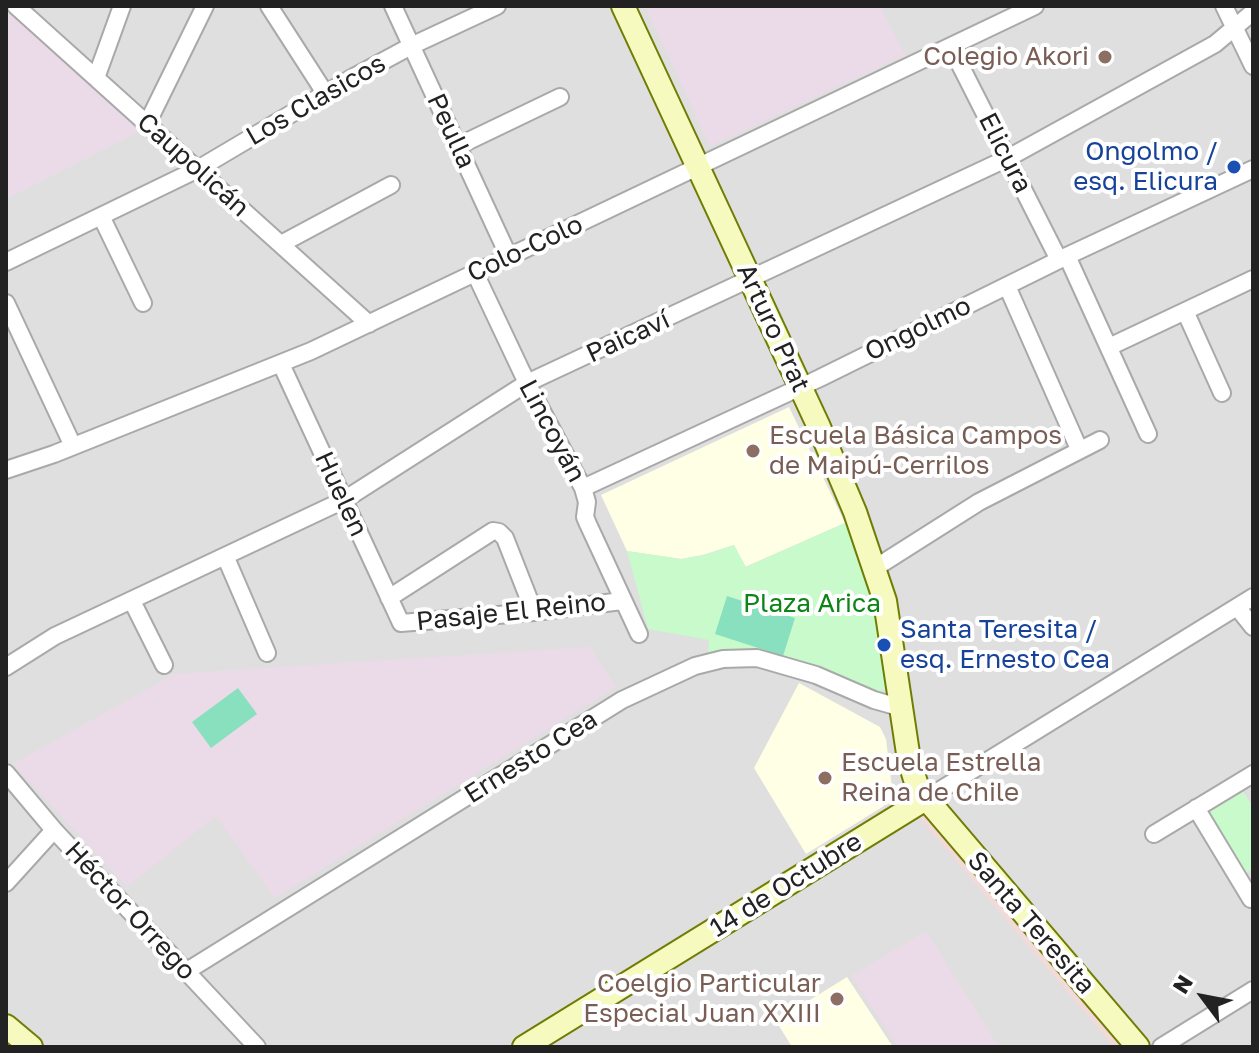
<!DOCTYPE html>
<html>
<head>
<meta charset="utf-8">
<style>
	body { margin:0 }
	#map { position:relative; width:1259px; height:1053px; overflow:hidden; background:#f2efe9; font-family:"Golos Text",sans-serif }
	canvas { display:block }
	.frame { position:absolute; inset:0; border:8px solid #222; pointer-events:none }
	.north { position:absolute; left:1163px; top:957px; width:80px; height:80px; -webkit-text-stroke:6px #fff; paint-order:stroke; rotate:302deg; font-size:22px; font-weight:700; line-height:32px; text-align:center; color:#222 }
	.north::after { content:''; display:block; margin:auto; width:28px; height:36px; background:#222; clip-path:polygon(50% 0,100% 100%,50% 72%,0 100%) }
</style>
</head>
<body>
<div id="map">
<canvas width="1259" height="1053"></canvas>
<div class="frame"></div>
<div class="north">N</div>
</div>
<script>
const ctx = document.querySelector('canvas').getContext('2d');
ctx.lineJoin = 'round';
function paint(path, color) { ctx.fillStyle = color; ctx.fill(path, 'evenodd'); }
const shape = rows => new Path2D(rows.map(r => 'M' + r).join(''));
function stroke(path, color, width, dash) { ctx.strokeStyle = color; ctx.lineWidth = width; ctx.lineCap = dash ? 'butt' : 'round'; ctx.setLineDash(dash || []); ctx.stroke(path); }
function label(font, color, halo, rows, align = 'center') {
  ctx.font = font + ' "Golos Text",sans-serif'; ctx.lineWidth = 8; ctx.setLineDash([]); ctx.textBaseline = 'middle'; ctx.strokeStyle = halo; ctx.fillStyle = color; for (const [text, x, y, turn = 0] of rows) {
    ctx.save(); ctx.translate(x, y); ctx.rotate((+turn || 0) * Math.PI / 180); ctx.textAlign = isNaN(turn) ? turn : align; if (halo) ctx.strokeText(text, 0, 0); ctx.fillText(text, 0, 0); ctx.restore();
  }
}
const residential = shape([
	[6,6,1253,6,1253,1047,6,1047]
]);
const commercial = shape([
	[940,802,1153,1047,1114,1047,918,816]
]);
const industrial = shape([
	[645,6,880,6,905,55,710,146],
	[6,9,140,131,6,199],
	[590,647,616,687,275,898,216,816,127,887,13,764,175,674],
	[926,931,999,1047,898,1047,851,976]
]);
const education = shape([
	[789,407,845,523,745,567,734,545,703,555,681,559,627,551,601,495],
	[799,683,880,727,886,739,892,788,884,806,806,854,754,768],
	[847,977,893,1047,792,1047,776,1021]
]);
const park = shape([
	[845,523,873,591,888,689,878,691,756,650,735,649,708,652,709,640,648,629,627,551,681,559,705,555,734,545,746,567],
	[1242,790,1253,807,1253,869,1242,875,1205,811]
]);
const pitch = shape([
	[727,596,795,618,783,656,715,634],
	[238,688,257,714,211,748,192,722]
]);
const street = shape([
	[16,6,369,324],
	[269,6,325,93],
	[393,6,509,257],
	[1224,6,1253,66],
	[951,47,1059,260],
	[96,78,122,6],
	[147,124,205,6],
	[458,146,560,97],
	[101,216,143,303],
	[281,244,391,185],
	[1067,256,1148,434],
	[6,262,198,169,350,79,411,46,497,6],
	[475,273,527,383,583,488,587,502,585,517,588,524,639,634],
	[1007,286,1079,449],
	[6,303,73,446],
	[1185,311,1222,393],
	[1109,347,1253,279],
	[281,364,401,623,534,612,622,601],
	[6,470,54,454,311,351,1035,6],
	[583,488,820,378,1067,256,1253,169],
	[226,558,267,653],
	[875,568,979,502,1100,440],
	[389,598,493,531,499,532,505,538,534,612],
	[132,601,164,665],
	[1237,607,1253,627],
	[6,667,55,636,344,500,527,383,1008,158,1215,44,1253,12],
	[6,773,54,830,257,1047],
	[924,800,1253,597],
	[1196,808,1251,899],
	[1154,834,1253,774],
	[6,883,54,830],
	[187,971,622,700,695,666,723,659,757,658,816,675,874,700,902,708],
	[1161,1047,1253,990]
]);
const secondary = shape([
	[623,6,819,427,855,512,885,601,909,760,918,789,1138,1047],
	[6,1026,31,1047],
	[524,1047,924,800]
]);
const markers = [
	[1105,57,8,"#8d6e63"],
	[1234,167,8,"#1a4fb4"],
	[753,451,8,"#8d6e63"],
	[884,645,8,"#1a4fb4"],
	[825,778,8,"#8d6e63"],
	[837,999,8,"#8d6e63"]
];
const educationNames = [
	["Colegio Akori",1089,57],
	["Escuela Básica Campos",769,436,"left"],
	["de Maipú-Cerrilos",769,466,"left"],
	["Escuela Estrella",841,763,"left"],
	["Reina de Chile",841,793,"left"],
	["Coelgio Particular",821,984],
	["Especial Juan XXIII",821,1014]
];
const streetNames = [
	["Los Clasicos",316,100,-30],
	["Peulla",451,131,65],
	["Elicura",1005,153,63],
	["Caupolicán",193,165,42],
	["Colo-Colo",525,249,-25],
	["Arturo Prat",773,328,65],
	["Ongolmo",918,329,-26],
	["Paicaví",628,337,-25],
	["Lincoyán",552,431,62],
	["Huelen",341,494,65],
	["Pasaje El Reino",511,612,-6],
	["Ernesto Cea",531,757,-32],
	["14 de Octubre",786,885,-32],
	["Héctor Orrego",130,911,47],
	["Santa Teresita",1031,923,49]
];
const transitNames = [
	["Ongolmo /",1218,152],
	["esq. Elicura",1218,182],
	["Santa Teresita /",900,630,"left"],
	["esq. Ernesto Cea",900,660,"left"]
];
const parkNames = [
	["Plaza Arica",812,604]
];
paint(residential, '#e0dfdf');
paint(commercial, '#f2dad9');
paint(industrial, '#ebdbe8');
paint(education, '#ffffe5');
paint(park, '#c8facc');
paint(pitch, '#88e0be');
stroke(street, '#a9a9a9', 20);
stroke(secondary, '#707d05', 26);
stroke(street, '#fff', 16);
stroke(secondary, '#f7fabf', 22);
for (const [x, y, r, color] of markers) { const dot = new Path2D(); dot.arc(x, y, r, 0, 2 * Math.PI); ctx.fillStyle = color; ctx.fill(dot); stroke(dot, '#fff', 3); }
label('26px', '#785e54', '#fff', educationNames, 'right');
label('26px', '#222', '#fff', streetNames);
label('26px', '#164399', '#fff', transitNames, 'right');
label('26px', '#0c8416', '#fff', parkNames);
</script>
</body>
</html>
